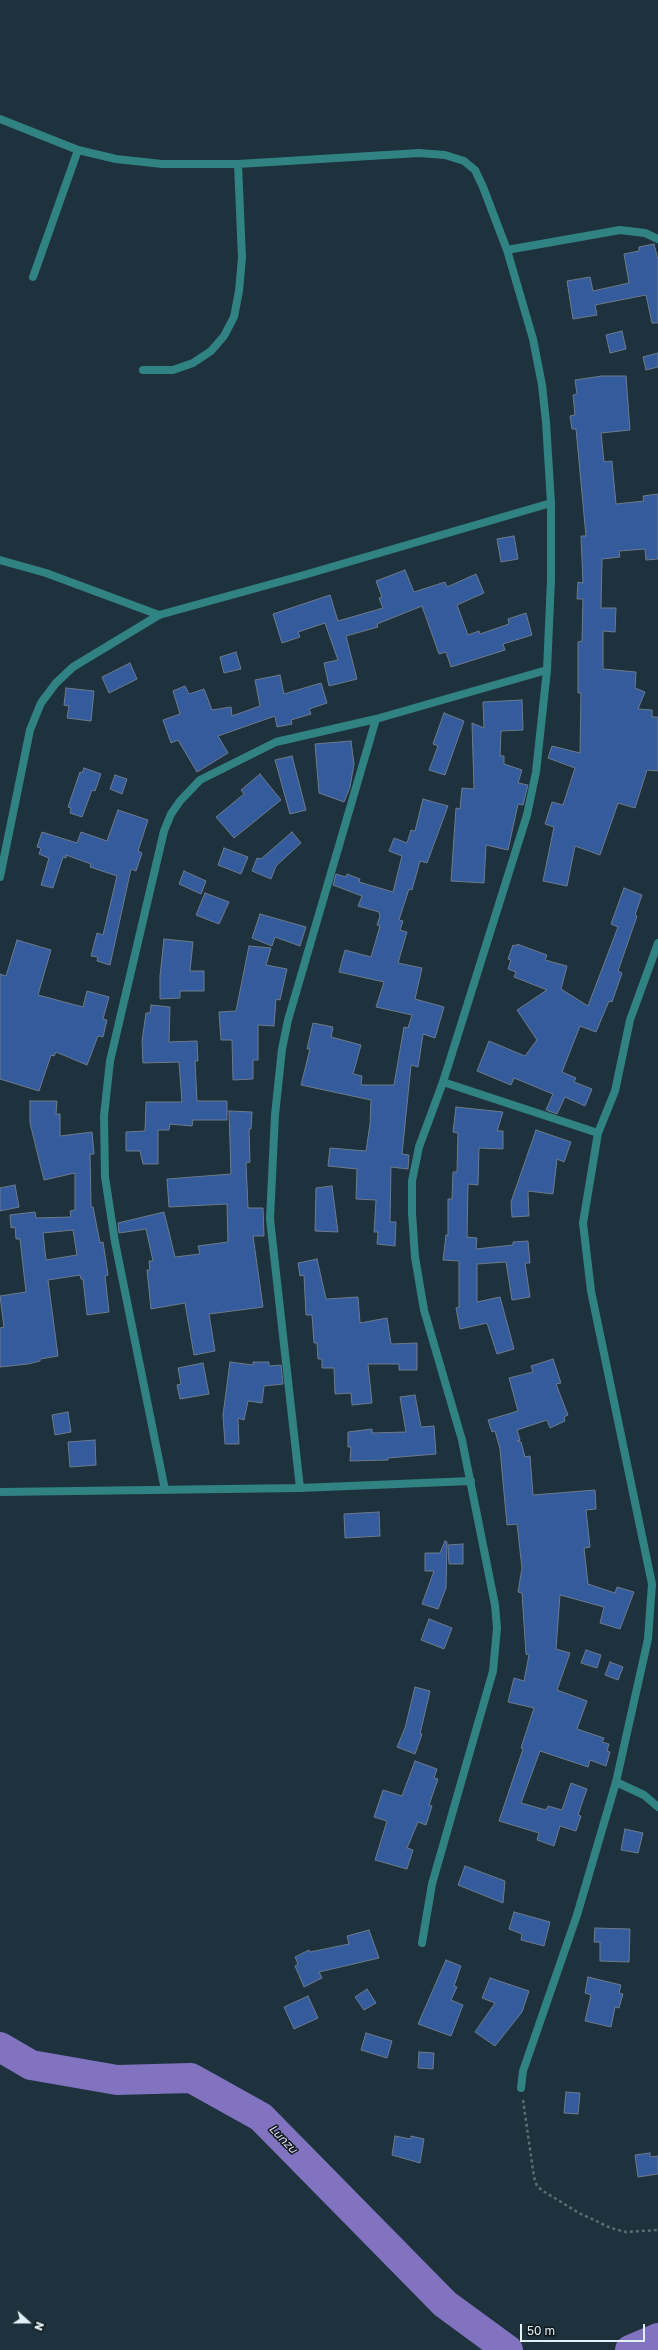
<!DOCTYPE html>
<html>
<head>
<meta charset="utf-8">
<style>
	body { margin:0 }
	#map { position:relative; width:658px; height:2350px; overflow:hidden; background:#1d323c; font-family:"Golos Text",sans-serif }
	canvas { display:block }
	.north { position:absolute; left:8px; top:2302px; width:40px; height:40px; -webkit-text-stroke:3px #0f191d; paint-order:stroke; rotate:111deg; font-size:11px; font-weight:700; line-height:16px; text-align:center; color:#e3f0f6 }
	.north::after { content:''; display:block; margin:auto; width:14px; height:18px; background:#e3f0f6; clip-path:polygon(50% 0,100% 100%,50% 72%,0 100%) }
	.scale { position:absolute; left:520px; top:2324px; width:125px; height:18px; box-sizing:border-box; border:2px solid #e3f0f6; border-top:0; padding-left:5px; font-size:12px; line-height:14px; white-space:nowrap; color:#e3f0f6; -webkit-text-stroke:3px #0f191d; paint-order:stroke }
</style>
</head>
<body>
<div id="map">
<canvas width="658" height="2350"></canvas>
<div class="north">N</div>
<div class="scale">50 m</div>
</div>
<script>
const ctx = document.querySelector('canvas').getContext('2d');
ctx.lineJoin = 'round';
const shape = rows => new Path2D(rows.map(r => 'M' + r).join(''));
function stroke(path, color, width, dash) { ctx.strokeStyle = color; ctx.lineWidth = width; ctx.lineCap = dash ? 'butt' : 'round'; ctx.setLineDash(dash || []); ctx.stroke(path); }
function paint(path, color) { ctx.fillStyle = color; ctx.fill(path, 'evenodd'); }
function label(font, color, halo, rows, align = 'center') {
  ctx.font = font + ' "Golos Text",sans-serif'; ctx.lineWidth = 3; ctx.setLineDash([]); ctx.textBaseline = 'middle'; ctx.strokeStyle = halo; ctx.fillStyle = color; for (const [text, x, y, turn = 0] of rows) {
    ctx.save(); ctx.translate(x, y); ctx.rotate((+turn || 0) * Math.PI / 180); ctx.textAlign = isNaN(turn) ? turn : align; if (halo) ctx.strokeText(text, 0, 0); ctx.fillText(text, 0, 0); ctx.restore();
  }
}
const river = shape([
	[0,2047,31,2065,117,2080,191,2078,261,2117,445,2304,508,2350],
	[630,2350,658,2338]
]);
const building = shape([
	[654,244,658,260,658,323,652,323,646,295,595,305,597,315,573,319,567,281,590,277,593,291,629,283,624,254,639,251,639,247,654,244],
	[622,331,626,349,610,353,606,335,622,331],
	[658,353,658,367,646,370,643,357,658,353],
	[602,376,626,376,630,430,601,433,604,462,612,461,616,504,644,501,643,496,658,494,658,559,646,560,645,549,619,551,620,557,602,559,601,608,616,608,615,632,603,631,603,669,636,672,635,688,645,692,638,709,652,710,652,717,658,717,658,771,647,770,635,808,618,803,600,855,575,846,567,886,543,881,554,827,545,824,552,802,563,805,575,768,548,758,552,746,580,753,581,693,578,693,578,642,582,641,583,599,577,599,578,582,583,583,581,536,586,536,576,429,572,429,570,416,575,415,573,395,577,394,575,380,602,376],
	[514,536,518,559,501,562,497,539,514,536],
	[405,570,414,592,445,582,447,587,476,574,484,593,457,605,468,635,479,631,480,634,509,624,508,619,526,613,532,635,503,644,505,650,451,667,446,652,439,654,422,606,377,624,378,627,346,636,357,679,329,686,324,663,338,660,325,623,298,632,300,637,282,643,273,614,330,595,338,621,383,608,379,598,382,597,376,581,405,570],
	[236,652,241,669,224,673,220,657,236,652],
	[130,663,137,679,109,693,102,677,130,663],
	[280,675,284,694,321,683,327,703,309,709,311,714,291,720,292,724,277,727,275,716,218,736,228,753,197,772,178,740,171,743,163,720,180,714,173,691,185,686,189,694,204,689,212,710,231,707,232,716,260,706,255,680,280,675],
	[66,688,94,691,91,721,67,718,69,706,64,705,66,688],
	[522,700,523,730,501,731,500,756,504,756,504,764,522,770,518,783,528,785,523,805,518,804,508,850,486,845,484,883,451,881,456,808,460,809,462,788,474,789,472,723,484,728,483,702,522,700],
	[444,713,464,721,445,775,429,770,438,746,433,744,444,713],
	[351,741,354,764,350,787,344,802,319,793,315,744,351,741],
	[292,756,306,810,290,814,275,760,292,756],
	[84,768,101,774,95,791,92,790,82,817,70,813,71,808,68,807,80,772,82,773,84,768],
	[260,774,281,800,234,838,216,817,244,794,241,790,260,774],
	[115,775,127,779,122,794,110,789,115,775],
	[423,799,448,806,427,863,420,861,412,890,409,889,399,920,403,921,400,930,407,932,398,963,422,968,415,999,444,1007,435,1038,423,1034,418,1067,411,1065,402,1154,409,1155,408,1169,391,1167,390,1222,396,1222,395,1246,377,1244,378,1232,374,1232,376,1200,356,1199,357,1169,328,1166,330,1148,366,1151,370,1124,371,1100,301,1085,310,1049,307,1049,313,1023,333,1027,331,1037,361,1045,353,1074,362,1076,361,1085,394,1085,404,1027,408,1028,412,1015,376,1007,384,982,339,972,345,950,371,957,380,926,377,925,380,916,379,912,358,906,362,896,333,885,336,874,346,877,347,874,360,879,359,882,393,892,402,856,389,851,394,838,407,843,411,830,415,831,423,799],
	[118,810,148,820,138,851,142,853,136,871,131,869,110,965,97,961,98,957,91,956,97,933,103,935,117,876,90,867,91,864,66,855,66,858,63,857,53,888,41,885,49,858,39,854,41,848,37,847,42,832,77,843,81,832,107,841,118,810],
	[292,832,301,843,276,866,271,879,252,871,257,858,261,859,292,832],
	[224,848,248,857,241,874,218,865,224,848],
	[184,871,206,881,201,894,179,884,184,871],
	[624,888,642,895,635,915,637,916,618,971,622,973,612,1002,609,1001,596,1032,580,1026,562,1072,576,1078,574,1082,592,1089,585,1106,565,1097,557,1114,546,1110,553,1094,514,1078,511,1085,477,1071,489,1041,525,1056,537,1040,517,1010,547,990,514,977,516,972,508,969,511,960,508,959,513,945,516,946,517,944,547,955,545,960,567,966,561,989,588,1006,618,927,611,924,624,888],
	[205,893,229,902,219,924,196,915,205,893],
	[260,914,306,927,300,946,275,937,272,946,252,938,260,914],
	[164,939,193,942,190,971,204,971,204,991,180,991,180,998,160,999,160,976,164,939],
	[17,940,51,950,38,995,83,1007,87,991,109,997,103,1019,107,1020,103,1037,98,1036,87,1065,56,1052,54,1056,51,1055,39,1091,0,1079,0,974,6,976,17,940],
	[249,946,271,948,266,965,287,969,280,1000,276,999,274,1026,258,1025,258,1060,253,1060,253,1079,233,1080,232,1040,221,1040,219,1012,236,1011,249,946],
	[151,1005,170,1007,169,1042,197,1041,198,1061,195,1061,197,1101,227,1101,227,1120,193,1120,192,1126,170,1124,169,1130,158,1130,158,1164,143,1164,140,1151,126,1151,126,1132,145,1131,146,1102,182,1102,179,1062,143,1063,142,1041,146,1013,150,1013,151,1005],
	[30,1101,57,1101,56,1114,60,1114,60,1136,92,1132,94,1154,90,1154,91,1207,93,1207,100,1243,103,1242,108,1275,105,1276,109,1312,87,1315,83,1279,81,1279,80,1275,48,1280,58,1356,40,1359,40,1361,28,1364,0,1367,0,1328,4,1327,0,1296,26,1292,20,1239,16,1239,15,1227,11,1228,10,1215,35,1212,36,1218,71,1217,70,1211,75,1210,75,1173,44,1180,30,1123,30,1101],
	[73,1230,77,1255,46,1260,43,1233,73,1230],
	[456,1107,503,1112,497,1131,503,1131,503,1149,479,1148,478,1185,468,1184,467,1237,477,1238,476,1249,513,1245,513,1242,528,1241,530,1263,525,1263,530,1297,512,1300,506,1262,477,1264,477,1302,500,1297,514,1349,497,1354,487,1323,460,1329,456,1308,459,1307,459,1261,443,1260,446,1235,448,1235,448,1199,452,1199,453,1172,457,1172,458,1133,453,1132,456,1107],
	[229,1111,252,1112,251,1129,249,1129,250,1162,246,1163,248,1208,263,1208,264,1236,253,1236,263,1307,209,1314,215,1351,194,1355,185,1303,151,1309,147,1270,150,1270,149,1261,153,1261,146,1229,119,1233,118,1223,164,1212,175,1257,200,1254,198,1246,228,1242,227,1204,169,1207,167,1179,231,1174,229,1111],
	[536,1130,571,1142,564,1162,557,1159,553,1194,528,1191,529,1216,512,1217,511,1202,536,1130],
	[15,1185,19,1207,0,1211,0,1188,15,1185],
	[332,1186,338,1232,315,1231,316,1188,332,1186],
	[317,1259,326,1299,358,1297,360,1323,387,1318,391,1344,417,1343,417,1370,399,1370,399,1364,368,1364,372,1403,352,1405,351,1393,335,1394,334,1368,322,1368,322,1359,318,1359,317,1343,314,1343,312,1315,306,1315,304,1275,300,1276,298,1263,317,1259],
	[553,1359,561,1383,556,1384,568,1415,564,1417,565,1421,550,1428,547,1420,517,1430,520,1440,517,1441,521,1442,525,1457,530,1456,533,1495,595,1490,596,1509,586,1510,590,1547,584,1548,588,1584,615,1593,617,1587,634,1592,620,1629,600,1623,604,1607,560,1595,556,1649,570,1653,557,1690,587,1701,577,1729,604,1738,602,1742,609,1744,607,1751,610,1752,606,1766,590,1760,588,1767,540,1751,521,1803,546,1810,548,1806,562,1810,571,1783,587,1789,578,1815,581,1816,576,1831,560,1826,554,1846,537,1840,539,1833,499,1821,523,1749,521,1748,534,1708,508,1702,514,1678,524,1681,529,1655,526,1654,522,1593,518,1592,522,1568,517,1524,507,1525,500,1449,495,1431,492,1432,488,1420,518,1411,509,1378,533,1372,531,1366,553,1359],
	[230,1362,253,1365,253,1362,269,1362,269,1366,281,1365,283,1384,264,1386,262,1403,248,1401,244,1420,238,1418,239,1444,225,1444,223,1415,230,1362],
	[203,1363,209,1394,180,1399,177,1385,181,1384,178,1368,203,1363],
	[415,1395,421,1427,434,1426,436,1454,388,1458,388,1460,350,1461,351,1447,348,1447,348,1432,372,1429,372,1433,406,1432,400,1397,415,1395],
	[68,1412,71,1432,55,1435,52,1415,68,1412],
	[95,1440,96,1465,70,1467,68,1442,95,1440],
	[379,1512,380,1536,345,1538,344,1514,379,1512],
	[445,1541,447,1542,446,1588,438,1609,422,1604,434,1571,425,1571,425,1553,440,1553,445,1541],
	[463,1544,463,1564,449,1564,448,1545,463,1544],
	[429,1619,452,1628,444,1649,421,1640,429,1619],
	[586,1650,601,1655,597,1668,581,1663,586,1650],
	[610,1662,623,1667,618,1680,605,1675,610,1662],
	[415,1687,430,1691,420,1734,422,1734,415,1754,397,1747,405,1728,415,1687],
	[415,1761,437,1769,434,1778,438,1779,429,1805,432,1806,426,1825,418,1822,407,1848,413,1850,407,1869,375,1860,387,1821,374,1817,383,1790,402,1796,415,1761],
	[625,1829,643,1833,638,1853,621,1850,625,1829],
	[465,1866,505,1881,503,1903,458,1885,465,1866],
	[514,1912,550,1922,544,1946,521,1940,522,1934,509,1929,514,1912],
	[595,1928,630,1929,629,1962,600,1961,600,1942,594,1942,595,1928],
	[369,1930,379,1958,319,1972,322,1978,304,1987,295,1966,298,1964,295,1957,309,1950,310,1952,349,1944,347,1936,369,1930],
	[446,1960,461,1966,454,1986,457,1987,451,2000,463,2005,451,2036,418,2024,446,1960],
	[588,1977,621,1985,619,1993,623,1994,619,2008,615,2007,611,2027,585,2021,591,1995,585,1993,588,1977],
	[490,1978,529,1991,522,2012,495,2046,475,2032,495,2003,482,1998,490,1978],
	[367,1989,376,2003,364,2010,355,1997,367,1989],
	[308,1996,318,2018,294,2029,284,2007,308,1996],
	[366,2033,392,2041,387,2058,361,2050,366,2033],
	[419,2052,434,2053,433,2069,418,2068,419,2052],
	[566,2092,580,2093,578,2114,564,2113,566,2092],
	[395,2136,411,2139,411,2136,424,2139,420,2163,392,2155,395,2136],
	[650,2153,650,2157,658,2156,658,2174,638,2177,635,2155,650,2153]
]);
const path = shape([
	[523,2100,534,2177,537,2186,543,2191,579,2213,611,2228,626,2232,658,2230]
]);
const street = shape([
	[0,119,78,150,116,159,162,164,238,164,419,153,445,155,464,161,475,170,483,187,507,250,533,339,542,385,546,422,551,503,551,580,547,670,536,772,527,815,443,1082,419,1147,412,1181,412,1213,415,1257,424,1310,462,1440,495,1605,497,1628,493,1671,432,1884,422,1943],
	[507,250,620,230,645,233,658,239],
	[33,277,78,150],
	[143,370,173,370,193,363,211,351,224,336,234,317,239,291,242,258,238,164],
	[0,560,46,573,159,615],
	[0,877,30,730,41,703,56,683,73,667,159,615,304,575,551,503],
	[443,1082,598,1133],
	[300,1488,270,1219,275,1115,282,1049,288,1020,376,719],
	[165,1490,115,1242,105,1177,104,1116,110,1061,164,831,171,814,180,801,200,780,276,742,376,719,547,670],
	[0,1492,300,1488,471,1481],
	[616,1782,644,1795,658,1807],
	[521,2088,523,2071,577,1915,616,1782,648,1639,652,1584,591,1291,583,1223,598,1133,615,1091,630,1020,658,943]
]);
const waterNames = [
	["Lunzu",283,2139,46]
];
stroke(river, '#8173bf', 30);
paint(building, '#345c9c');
stroke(building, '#6e7a8c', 1);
stroke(path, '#5b6e76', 2.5, [3, 3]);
stroke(street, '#318283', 8);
label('italic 12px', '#dfddf2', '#0f191d', waterNames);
</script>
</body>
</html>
